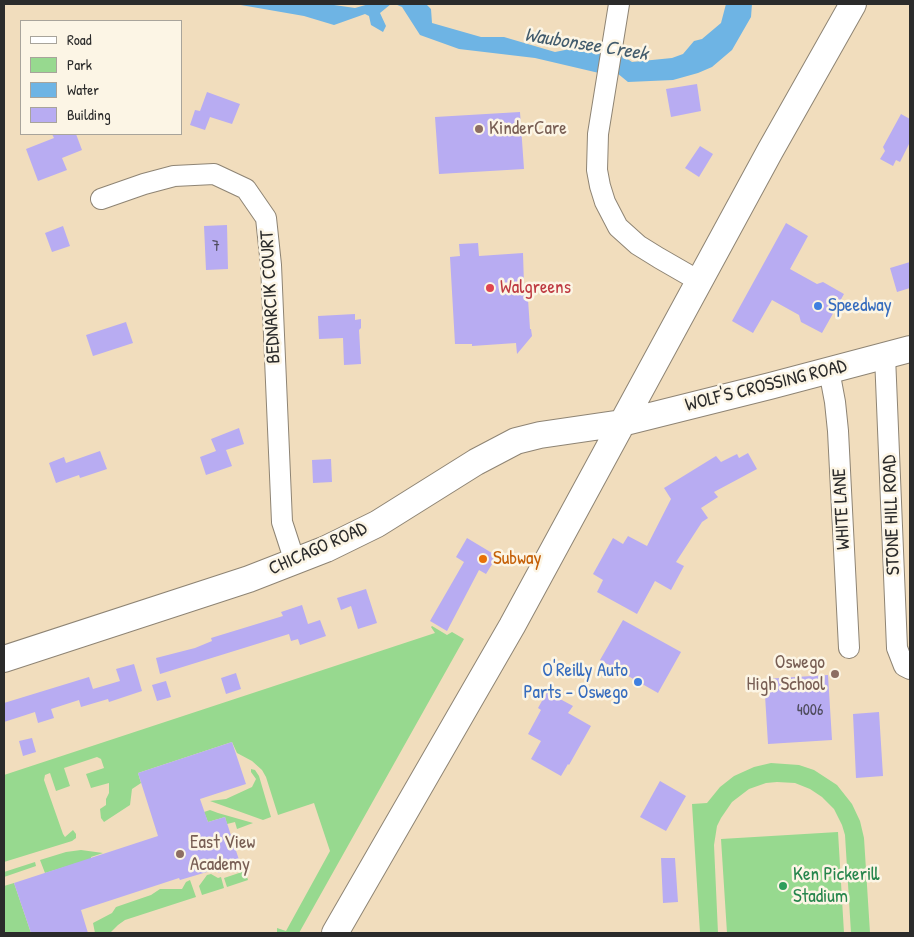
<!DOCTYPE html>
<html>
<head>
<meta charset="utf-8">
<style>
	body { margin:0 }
	#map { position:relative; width:914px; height:937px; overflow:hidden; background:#f1ddbd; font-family:"Patrick Hand",sans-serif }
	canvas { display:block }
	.frame { position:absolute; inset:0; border:5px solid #2b2b2b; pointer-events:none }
	.legend { position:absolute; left:20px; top:20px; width:162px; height:115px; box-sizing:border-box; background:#fcf5e5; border:1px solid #a8a49b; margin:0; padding:6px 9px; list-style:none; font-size:15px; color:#2b2b2b }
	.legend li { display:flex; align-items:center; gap:10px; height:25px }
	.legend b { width:25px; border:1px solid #a8a49b }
</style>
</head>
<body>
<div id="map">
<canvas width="914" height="937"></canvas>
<div class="frame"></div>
<ul class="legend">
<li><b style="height:6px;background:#fff"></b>Road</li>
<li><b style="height:14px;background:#97d98f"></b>Park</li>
<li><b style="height:14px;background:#6eb4e4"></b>Water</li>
<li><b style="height:14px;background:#b8acf2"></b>Building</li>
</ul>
</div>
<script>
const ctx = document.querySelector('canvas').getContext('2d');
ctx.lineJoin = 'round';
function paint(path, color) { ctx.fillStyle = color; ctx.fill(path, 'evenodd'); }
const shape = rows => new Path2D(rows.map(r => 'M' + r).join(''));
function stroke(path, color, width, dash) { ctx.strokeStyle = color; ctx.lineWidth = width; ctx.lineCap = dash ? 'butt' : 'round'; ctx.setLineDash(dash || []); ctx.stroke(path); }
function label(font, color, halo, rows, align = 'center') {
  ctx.font = font + ' "Patrick Hand",sans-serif'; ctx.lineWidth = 5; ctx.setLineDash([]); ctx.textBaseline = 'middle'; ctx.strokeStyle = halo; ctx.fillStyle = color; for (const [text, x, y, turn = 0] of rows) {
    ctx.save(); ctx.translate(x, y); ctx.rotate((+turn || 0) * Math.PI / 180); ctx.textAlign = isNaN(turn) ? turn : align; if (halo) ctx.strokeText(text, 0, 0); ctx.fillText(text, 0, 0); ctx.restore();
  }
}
const green = shape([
	[432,626,447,635,452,632,464,639,299,933,277,933,277,928,286,931,330,851,314,803,278,815,266,777,262,770,252,761,237,753,232,742,138,773,141,783,132,789,130,805,104,822,101,818,100,809,106,805,106,799,109,793,109,783,91,788,86,774,104,768,101,759,97,757,64,768,70,786,56,791,50,773,45,775,44,780,63,834,65,837,73,830,76,834,76,838,72,841,4,862,4,775,435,633,431,627],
	[771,763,799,765,814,770,837,785,852,804,860,821,864,838,870,933,851,933,845,835,842,825,834,809,822,797,810,789,795,783,777,782,766,783,749,789,732,802,721,818,717,826,714,845,718,933,700,933,692,804,707,803,720,787,734,776,754,767],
	[251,769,255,770,259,776,271,817,263,820,210,801,226,799,252,787,256,779,251,772],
	[210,810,218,813,253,823,237,829,235,822,227,824,225,817,208,822,204,812],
	[838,832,844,933,727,933,721,839],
	[81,850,103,853,91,857,91,859,45,873,40,860,66,852],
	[35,862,36,866,4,877,4,872],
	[245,871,248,880,227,887,224,878],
	[211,874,218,878,221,877,224,888,202,895,199,886,207,875],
	[190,880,196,897,125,920,118,925,110,933,95,933,93,923,112,913,116,907,151,895,160,889,182,889,186,882],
	[14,883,31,933,4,933,4,886]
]);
const water = shape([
	[235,4,327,4,355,8,369,4,391,4,380,13,386,26,383,32,371,25,369,16,365,14,334,25,304,16],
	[395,4,426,4,431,9,432,23,481,37,504,37,555,52,575,48,598,49,608,46,632,62,672,58,683,54,694,41,702,39,721,23,726,4,752,4,751,17,732,50,712,67,698,73,673,80,628,82,617,73,599,73,535,58,459,49,420,35,402,7]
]);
const building = shape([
	[697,84,701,111,671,117,666,89],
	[207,92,240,104,232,124,210,117,205,130,190,125,195,110,200,111],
	[520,112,524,169,439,174,435,117],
	[901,114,910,119,910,142,900,162,896,160,893,166,880,159,885,151,883,147],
	[52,134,76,134,82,150,62,158,67,170,38,181,26,149,54,138],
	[700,146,713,154,699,177,685,168],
	[786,223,808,236,790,269,817,284,823,282,844,294,822,333,801,322,799,315,772,300,753,333,732,321],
	[227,225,228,269,206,270,204,226],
	[63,226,70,246,52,252,45,233],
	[478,243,479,256,523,253,524,285,527,284,530,329,531,329,532,336,517,354,516,343,472,346,472,344,455,344,450,257,460,256,459,244],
	[910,262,910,288,897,292,890,268],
	[355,314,355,320,361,319,361,328,359,330,361,364,344,365,343,338,319,339,318,316],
	[126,322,133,343,93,356,86,335],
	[239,428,244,444,226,450,232,466,206,475,200,457,216,451,211,439],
	[100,451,107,469,80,478,79,475,56,483,49,463,64,457,66,463],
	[748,453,757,469,714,492,718,497,701,508,708,518,702,522,676,562,684,566,671,590,655,581,637,614,597,592,603,580,593,574,613,538,623,544,628,536,647,546,671,499,664,488,716,456,721,462,737,454,739,458],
	[331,459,332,482,313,483,312,460],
	[467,538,497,556,486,574,479,570,447,631,430,621,464,562,456,557],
	[366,589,377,623,358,629,351,606,341,610,337,598],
	[302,605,308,624,320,620,326,636,300,645,298,639,291,641,289,634,160,674,156,658,195,648,212,641,211,638,283,616,281,612],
	[623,620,681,652,658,693,600,660],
	[134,664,142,691,109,702,108,699,81,707,79,700,51,709,54,718,38,723,35,712,4,722,4,703,89,677,93,689,120,681,116,669],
	[236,673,241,689,226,694,221,678],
	[828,675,832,740,768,744,764,679],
	[166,681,171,697,157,701,152,685],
	[547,692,573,706,568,713,591,726,569,765,568,764,561,776,531,759,541,741,528,734,541,710,538,708],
	[879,712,883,776,856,778,853,714],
	[32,738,36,752,23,756,19,741],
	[232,742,246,784,200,799,208,822,225,817,241,866,218,873,217,869,180,880,179,878,81,910,88,933,31,933,14,883,158,836,138,773],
	[660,781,686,796,666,831,640,817],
	[661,858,675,858,678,902,663,903]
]);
const minor = shape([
	[619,4,598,134,597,170,600,186,605,202,618,227,638,245,659,258,699,281],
	[101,199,144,184,174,176,214,174,246,189,266,218,271,265,282,522,295,562],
	[885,356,897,648,904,666,910,669],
	[829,370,835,402,838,431,849,648]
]);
const major = shape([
	[4,659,249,579,326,549,377,524,476,462,516,441,540,435,622,423,770,386,910,349],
	[335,933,512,626,770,151,853,4]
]);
const markers = [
	[479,129,5,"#8d6e63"],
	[490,288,5,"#e0444e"],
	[818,306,5,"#3f7fe0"],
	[483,559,5,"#e8710a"],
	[835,674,5,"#8d6e63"],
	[638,682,5,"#3f7fe0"],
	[180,854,5,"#8d6e63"],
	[783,886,5,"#2e9e5b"]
];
const numberNames = [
	["7",216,247],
	["4006",810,711]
];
const educationNames = [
	["KinderCare",489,129],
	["Oswego",825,663,"right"],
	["High School",825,685,"right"],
	["East View",190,843],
	["Academy",190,865]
];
const healthNames = [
	["Walgreens",500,288]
];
const streetNames = [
	["BEDNARCIK COURT",271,297,-93],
	["WOLF'S CROSSING ROAD",766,386,-14],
	["WHITE LANE",842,509,-93],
	["STONE HILL ROAD",892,515,-92],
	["CHICAGO ROAD",318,549,-24]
];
const shopNames = [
	["Speedway",828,306],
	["O'Reilly Auto",628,671,"right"],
	["Parts - Oswego",628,693,"right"]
];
const foodNames = [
	["Subway",493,559]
];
const leisureNames = [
	["Ken Pickerill",793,875],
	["Stadium",793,897]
];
const waterNames = [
	["Waubonsee Creek",586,45,9]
];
paint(green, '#97d98f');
paint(water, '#6eb4e4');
paint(building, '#b8acf2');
stroke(minor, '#8e8474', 22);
stroke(major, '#8e8474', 28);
stroke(minor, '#fff', 20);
stroke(major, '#fff', 26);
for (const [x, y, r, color] of markers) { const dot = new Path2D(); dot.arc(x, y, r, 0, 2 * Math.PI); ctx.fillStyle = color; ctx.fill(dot); stroke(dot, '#fcf5e5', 2); }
label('16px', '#4e4b5d', null, numberNames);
label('19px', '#785e54', '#fcf5e5', educationNames, 'left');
label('19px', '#be3a42', '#fcf5e5', healthNames, 'left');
label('19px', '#2b2b2b', '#fcf5e5', streetNames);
label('19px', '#366cbe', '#fcf5e5', shopNames, 'left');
label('19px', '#c56008', '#fcf5e5', foodNames, 'left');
label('19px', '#27864d', '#fcf5e5', leisureNames, 'left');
label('italic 20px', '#425b6c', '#fcf5e5', waterNames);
</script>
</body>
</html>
